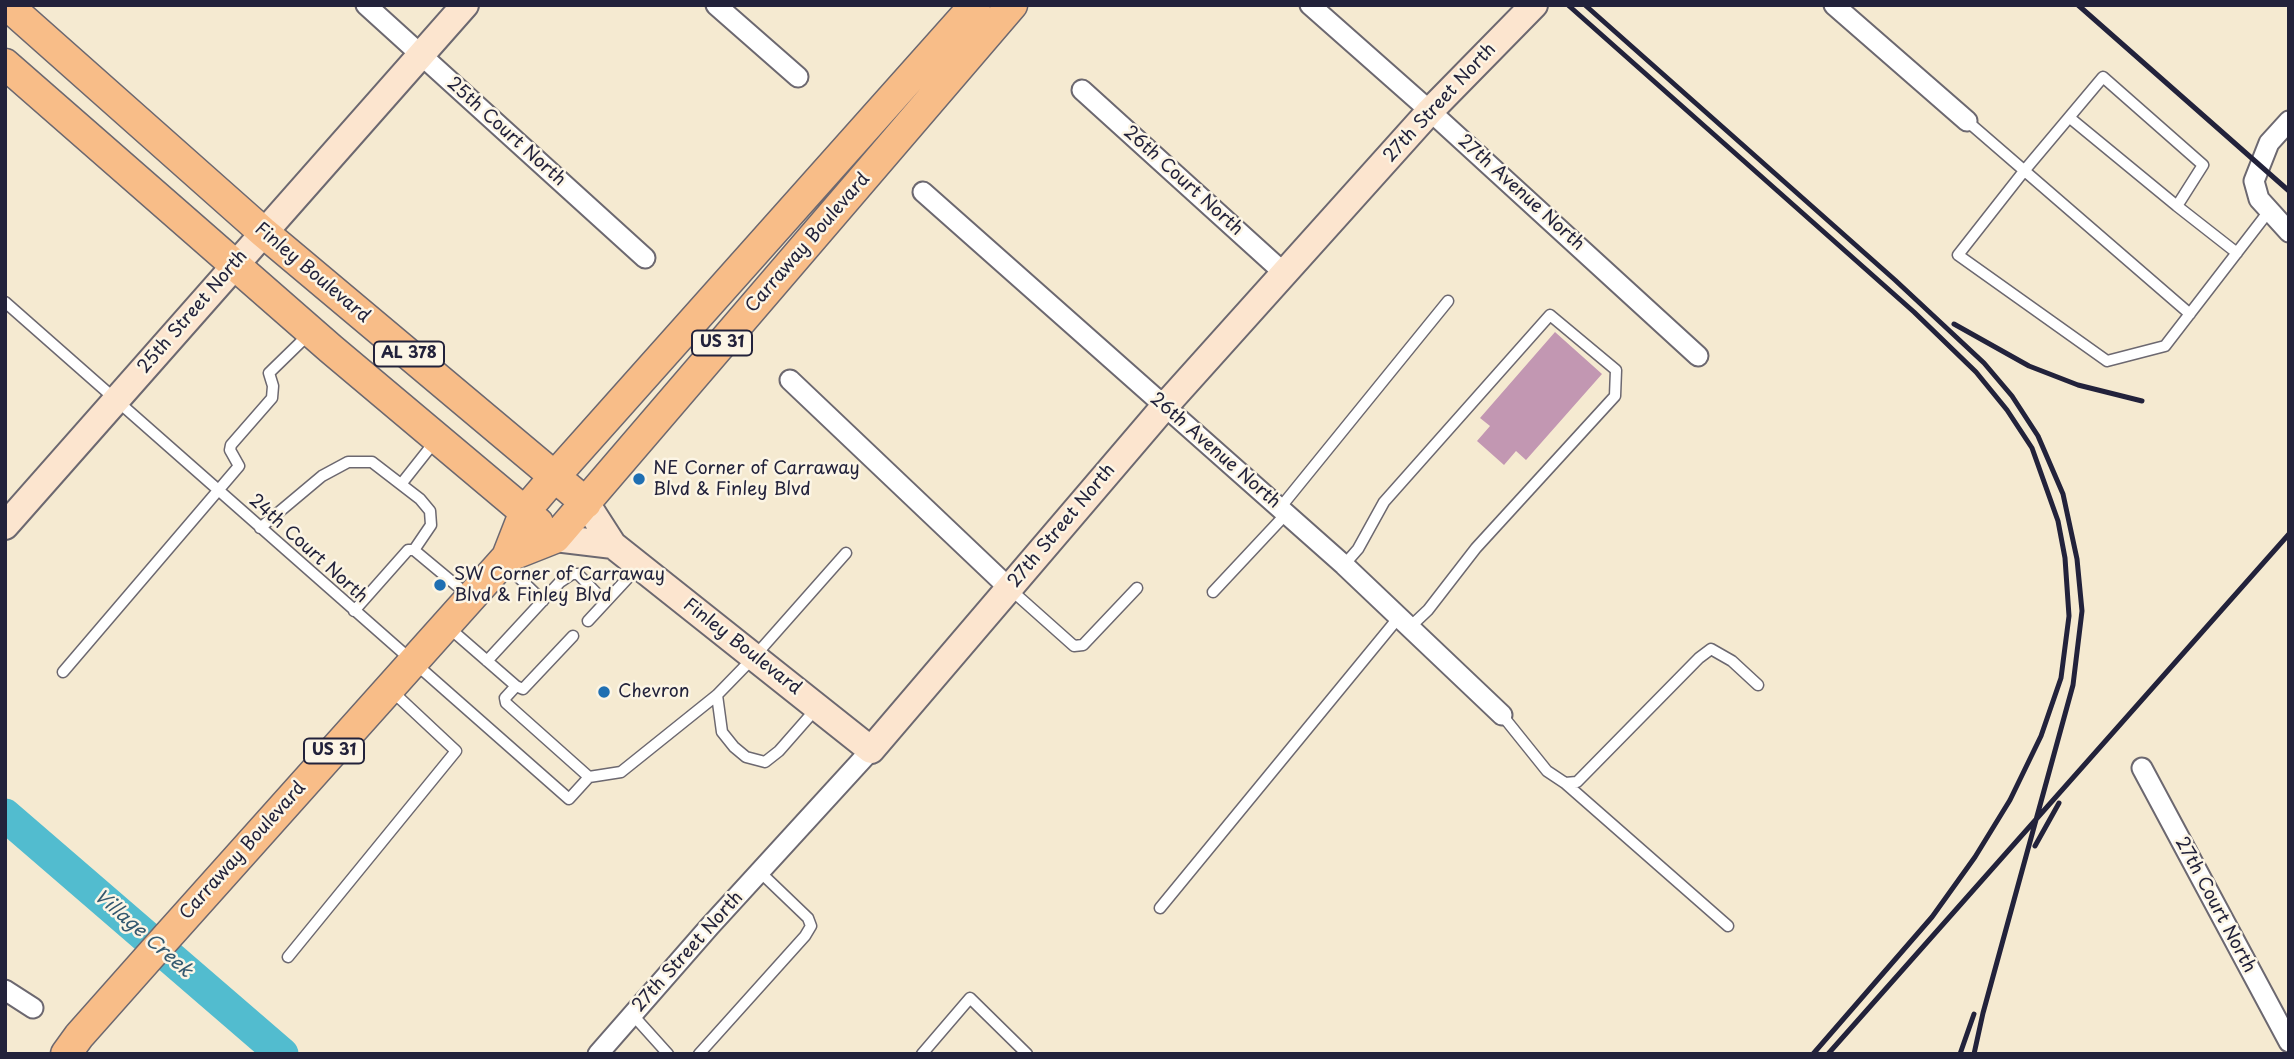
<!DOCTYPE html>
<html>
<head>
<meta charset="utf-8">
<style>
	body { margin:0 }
	#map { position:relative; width:2294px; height:1059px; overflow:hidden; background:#f5ead1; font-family:"Playpen Sans",sans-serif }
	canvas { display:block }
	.frame { position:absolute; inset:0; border:7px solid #22223b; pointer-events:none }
</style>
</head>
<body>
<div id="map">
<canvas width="2294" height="1059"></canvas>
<div class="frame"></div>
</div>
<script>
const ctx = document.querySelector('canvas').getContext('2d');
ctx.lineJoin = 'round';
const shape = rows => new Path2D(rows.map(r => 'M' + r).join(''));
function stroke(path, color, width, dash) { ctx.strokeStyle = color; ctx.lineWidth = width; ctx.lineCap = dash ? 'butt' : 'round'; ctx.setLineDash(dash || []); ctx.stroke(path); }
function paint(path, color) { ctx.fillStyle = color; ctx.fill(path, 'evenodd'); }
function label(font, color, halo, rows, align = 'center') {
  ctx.font = font + ' "Playpen Sans",sans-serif'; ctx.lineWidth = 5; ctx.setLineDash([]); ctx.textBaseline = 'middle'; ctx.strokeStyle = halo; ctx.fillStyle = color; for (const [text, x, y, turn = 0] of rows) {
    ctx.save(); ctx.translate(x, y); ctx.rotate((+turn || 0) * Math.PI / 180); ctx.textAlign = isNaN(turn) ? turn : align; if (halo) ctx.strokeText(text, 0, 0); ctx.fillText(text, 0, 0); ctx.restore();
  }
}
const river = shape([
	[5,815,282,1054]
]);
const building = shape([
	[1555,332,1602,374,1526,460,1516,451,1504,465,1477,441,1490,426,1480,418]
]);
const lane = shape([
	[2070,118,2177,206],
	[1967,121,2190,314],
	[2237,253,2177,206,2203,165,2103,77,2024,171,1958,255,2107,361,2165,346,2269,211],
	[5,302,569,799,589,777],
	[402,483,436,440],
	[1280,508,1448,301],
	[260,528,322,476,348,462,372,462,420,499,430,511,431,525,414,550],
	[506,565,543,601],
	[1344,565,1358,549,1384,502,1550,315,1616,370,1615,396,1476,548,1428,610,1410,627],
	[1010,589,1074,646,1083,645,1137,588],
	[1213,592,1286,514],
	[354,611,408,550,414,550,468,595],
	[588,621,638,567],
	[447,626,516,686,523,689,573,636],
	[487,661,560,582,572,574,578,574,605,602],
	[63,672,239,466,230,450,231,445,272,398,273,386,269,373,308,335],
	[516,686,505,698,506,703,589,777,621,772,717,695,754,657,846,553],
	[717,695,722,732,734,747,746,757,765,762,779,751,815,710],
	[1502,715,1547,771,1565,783,1577,782,1699,658,1711,649,1732,661,1758,685],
	[1565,783,1728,926],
	[1160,908,1399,617],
	[288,957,456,751,393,692],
	[632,1014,668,1054],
	[699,1054,805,936,811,926,808,918,760,872],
	[922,1054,970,998,1027,1054]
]);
const street = shape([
	[366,5,645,258],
	[716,5,798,77],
	[1310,5,1430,111,1698,356],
	[1834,5,1967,121],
	[1082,90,1284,273],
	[2289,121,2269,143,2254,181,2259,199,2289,232],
	[923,192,1344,565,1502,715],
	[790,380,1009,588],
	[2142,768,2289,1042],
	[5,990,33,1008],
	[598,1054,710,926,871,750]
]);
const secondary = shape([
	[586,503,613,545,871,750,1164,407,1430,111,1534,5],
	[5,526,465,5],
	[555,538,613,545]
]);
const primary = shape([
	[7,5,263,232,586,503],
	[5,64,331,349,538,523],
	[507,557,555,538,1012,5],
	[66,1054,79,1036,158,947,507,557,525,511,555,476,975,5]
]);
const rail = shape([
	[1568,5,1914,312,1976,372,2007,410,2032,448,2058,521,2065,558,2069,616,2061,678,2041,736,2010,800,1975,857,1932,917,1813,1054],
	[1585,5,1895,280,1984,363,2012,396,2038,436,2063,494,2077,559,2082,611,2073,685,1983,1013,1974,1054],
	[2078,5,2289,191],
	[1954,324,2029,366,2078,385,2142,401],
	[2035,846,2059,803],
	[1828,1054,2289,534],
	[1960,1054,1974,1014]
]);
const markers = [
	[639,479,7,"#1f6fb2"],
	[440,585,7,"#1f6fb2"],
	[604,692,7,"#1f6fb2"]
];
const shields = [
	[722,343,60],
	[409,354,70],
	[334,751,60]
];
const shieldNames = [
	["US 31",722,343],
	["AL 378",409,354],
	["US 31",334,751]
];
const streetNames = [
	["27th Street North",1440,103,-47],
	["25th Court North",506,132,42],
	["26th Court North",1183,181,42],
	["27th Avenue North",1521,193,42],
	["Carraway Boulevard",808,243,-49],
	["Finley Boulevard",312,273,40],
	["25th Street North",193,312,-49],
	["26th Avenue North",1215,451,41],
	["27th Street North",1062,526,-50],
	["24th Court North",308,549,42],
	["Finley Boulevard",742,647,38],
	["Carraway Boulevard",243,851,-48],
	["27th Court North",2215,905,62],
	["27th Street North",688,952,-48]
];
const poiNames = [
	["NE Corner of Carraway",653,469],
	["Blvd & Finley Blvd",653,490],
	["SW Corner of Carraway",454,575],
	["Blvd & Finley Blvd",454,596],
	["Chevron",618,692]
];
const waterNames = [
	["Village Creek",143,934,41]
];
stroke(river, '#52bccf', 33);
paint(building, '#c297b2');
stroke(lane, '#6c6870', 13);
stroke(street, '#6c6870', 23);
stroke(secondary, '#6c6870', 30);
stroke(primary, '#6c6870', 33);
stroke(lane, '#fff', 10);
stroke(street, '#fff', 19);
stroke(secondary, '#fce5cf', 26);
stroke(primary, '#f8bd88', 30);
stroke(rail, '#22223b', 5);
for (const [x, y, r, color] of markers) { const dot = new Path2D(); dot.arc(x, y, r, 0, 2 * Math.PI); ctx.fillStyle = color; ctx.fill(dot); stroke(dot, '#fcf5e5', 2.5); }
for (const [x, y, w] of shields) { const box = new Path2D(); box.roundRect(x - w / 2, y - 12.5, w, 25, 5); ctx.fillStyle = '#fcf5e5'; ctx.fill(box); stroke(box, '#22223b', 2); }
label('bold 16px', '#22223b', null, shieldNames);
label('18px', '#22223b', '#fcf5e5', streetNames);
label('18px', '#22223b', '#fcf5e5', poiNames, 'left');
label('italic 19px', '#33586f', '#fcf5e5', waterNames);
</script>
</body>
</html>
